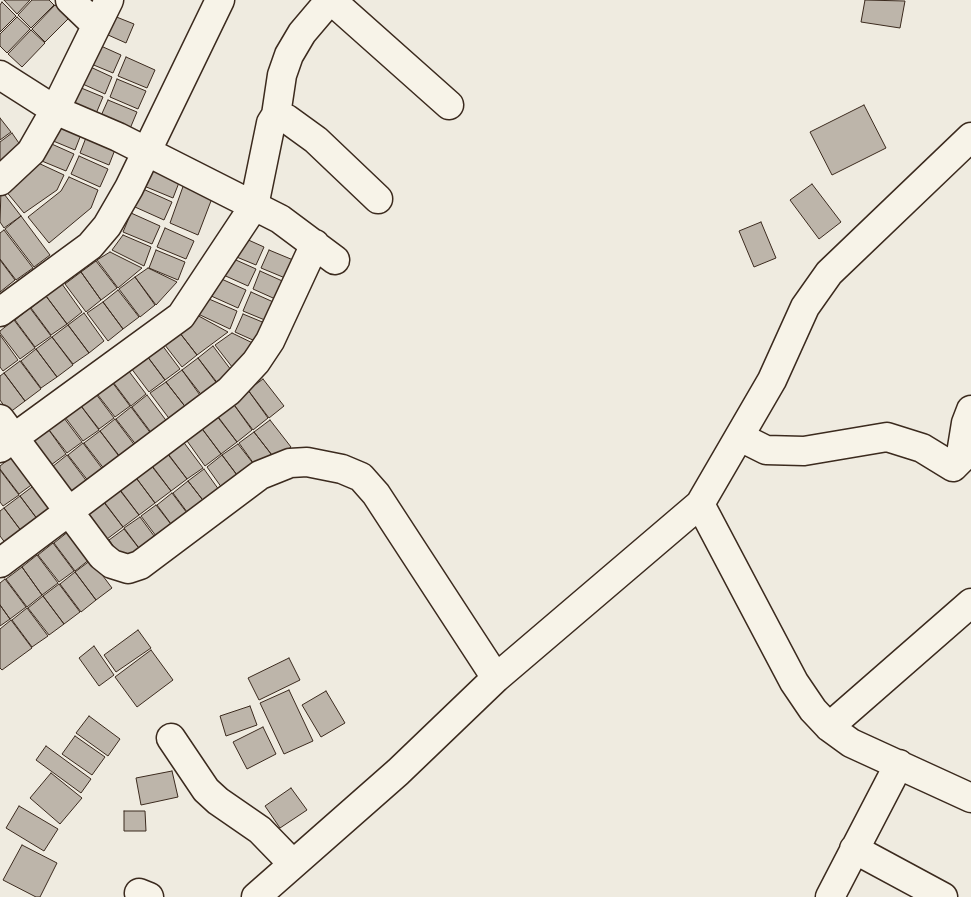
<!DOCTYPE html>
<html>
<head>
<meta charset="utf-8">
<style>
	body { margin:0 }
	canvas { display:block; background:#efebe0 }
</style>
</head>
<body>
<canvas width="971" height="897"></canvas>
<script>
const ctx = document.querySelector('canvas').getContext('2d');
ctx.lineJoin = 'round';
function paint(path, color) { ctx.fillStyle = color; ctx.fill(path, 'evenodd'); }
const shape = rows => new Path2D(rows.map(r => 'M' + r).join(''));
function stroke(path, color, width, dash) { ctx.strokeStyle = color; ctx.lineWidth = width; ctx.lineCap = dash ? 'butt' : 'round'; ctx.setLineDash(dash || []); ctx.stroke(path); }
const building = shape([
	[4,0,30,0,17,14,4,0],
	[32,0,49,0,54,5,31,28,18,15,32,0],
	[865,0,905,1,900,28,861,22,865,0],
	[2,2,16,16,0,32,0,5,2,2],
	[55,5,68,19,45,42,32,29,55,5],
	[104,12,134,24,126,43,97,30,104,12],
	[17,17,30,29,7,53,0,46,0,34,17,17],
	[31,30,45,43,22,67,8,54,31,30],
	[92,42,121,55,113,73,84,61,92,42],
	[126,57,155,70,147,88,118,76,126,57],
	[84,64,112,77,105,94,76,81,84,64],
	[117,79,146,91,138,109,110,97,117,79],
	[74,85,103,97,95,116,67,103,74,85],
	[108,100,137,112,129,131,100,118,108,100],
	[864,105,886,148,832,175,810,132,864,105],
	[0,118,11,132,0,140,0,118],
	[53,119,82,132,75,150,46,138,53,119],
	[12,133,23,149,0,166,0,142,12,133],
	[87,135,116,147,109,165,80,153,87,135],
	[45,141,74,154,66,171,37,159,45,141],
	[79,156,108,169,100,187,71,174,79,156],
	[36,162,64,175,57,190,24,213,5,190,36,162],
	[152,168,180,180,173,198,144,186,152,168],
	[69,177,98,190,91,208,49,243,28,217,61,191,69,177],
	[185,181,214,193,198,235,170,223,185,181],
	[812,184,841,222,819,239,790,200,812,184],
	[143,189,172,202,164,220,135,207,143,189],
	[1,190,21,216,4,228,0,222,1,190],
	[131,213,160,226,152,244,123,232,131,213],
	[21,216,50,255,34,267,5,229,21,216],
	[761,222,776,258,754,267,739,231,761,222],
	[165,228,194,241,186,259,157,247,165,228],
	[4,230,33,268,16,280,0,259,0,233,4,230],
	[235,234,264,247,256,265,227,253,235,234],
	[123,235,151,247,144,266,112,250,123,235],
	[156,250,185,262,178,280,149,268,156,250],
	[269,250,298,262,290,280,261,268,269,250],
	[110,252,142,268,118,288,97,260,110,252],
	[227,256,256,269,248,286,219,273,227,256],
	[0,260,15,280,0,292,0,260],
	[96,261,117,288,101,300,81,272,96,261],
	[148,268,177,282,156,305,135,277,148,268],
	[260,271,289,284,282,302,253,289,260,271],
	[81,272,101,300,86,312,65,284,81,272],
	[135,277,155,305,140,317,119,289,135,277],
	[217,277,246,290,238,308,209,295,217,277],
	[62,284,82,312,67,324,46,296,62,284],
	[118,290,139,317,123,329,103,302,118,290],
	[251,292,280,305,272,323,243,311,251,292],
	[46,296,67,324,51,335,31,308,46,296],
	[209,299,237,311,230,329,198,314,209,299],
	[103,302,123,329,108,341,87,313,103,302],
	[30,308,51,336,35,347,15,320,30,308],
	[84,313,104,341,89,353,68,325,84,313],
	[195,314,228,332,197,355,176,328,195,314],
	[243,314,272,326,264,345,235,332,243,314],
	[14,320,35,348,20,359,0,333,0,331,14,320],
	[68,325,89,353,73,364,52,337,68,325],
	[176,328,197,355,182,367,161,340,176,328],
	[232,333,261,347,236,372,215,345,232,333],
	[0,335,18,360,3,371,0,367,0,335],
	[52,337,73,365,57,377,36,349,52,337],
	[159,341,180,369,165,380,144,352,159,341],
	[213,346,234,374,219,385,198,358,213,346],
	[36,349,57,377,41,388,21,361,36,349],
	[144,352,165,380,149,392,128,364,144,352],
	[198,358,218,385,203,397,182,370,198,358],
	[20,361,41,389,25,401,4,373,20,361],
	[125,366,146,394,131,406,110,378,125,366],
	[182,370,202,398,187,409,166,382,182,370],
	[4,373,25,401,9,413,0,400,0,376,4,373],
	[109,378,130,406,115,417,94,390,109,378],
	[263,379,284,406,269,418,248,390,263,379],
	[166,382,187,409,171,421,150,393,166,382],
	[93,390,114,418,99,429,78,402,93,390],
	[248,390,268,418,253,430,232,402,248,390],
	[147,395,168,423,153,435,132,407,147,395],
	[78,402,99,430,83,441,62,413,78,402],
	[232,402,252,430,237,442,216,414,232,402],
	[131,407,152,435,137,446,116,419,131,407],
	[61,414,82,442,67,453,46,426,61,414],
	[216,415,237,442,221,454,200,426,216,415],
	[115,419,136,447,121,458,100,431,115,419],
	[270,420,291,447,275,459,254,432,270,420],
	[46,426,66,454,51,465,30,438,46,426],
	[200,426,221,454,205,466,185,438,200,426],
	[100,431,121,459,105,470,84,443,100,431],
	[254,432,275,459,259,471,239,443,254,432],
	[182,440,203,468,187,479,166,451,182,440],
	[83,443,104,471,89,482,68,455,83,443],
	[238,444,259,471,243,483,222,455,238,444],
	[166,452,187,479,171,491,150,463,166,452],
	[14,455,34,483,19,494,0,469,0,466,14,455],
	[67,455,88,483,73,494,52,467,67,455],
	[222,455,243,483,227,495,207,467,222,455],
	[150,464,171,491,155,503,134,475,150,464],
	[204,469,224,497,209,508,188,481,204,469],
	[0,470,19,495,3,506,0,502,0,470],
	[134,475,155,503,139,515,118,487,134,475],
	[188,481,209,508,193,520,173,493,188,481],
	[36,484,57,512,41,524,20,496,36,484],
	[118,488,139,515,123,527,102,499,118,488],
	[172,493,193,521,177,532,157,505,172,493],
	[20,496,41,524,25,536,4,508,20,496],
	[102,500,123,527,107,539,87,511,102,500],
	[156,505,177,532,162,544,141,516,156,505],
	[4,508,25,536,9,548,0,536,0,511,4,508],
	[140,517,160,544,145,556,124,528,140,517],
	[124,529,145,556,129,568,109,540,124,529],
	[69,531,90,559,75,571,54,543,69,531],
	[53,543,74,571,59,582,38,555,53,543],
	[37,555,58,583,42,595,22,567,37,555],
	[91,560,112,588,96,600,75,572,91,560],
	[22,567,42,595,27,607,6,579,22,567],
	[75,572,96,600,81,612,60,584,75,572],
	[5,579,26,607,10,619,0,605,0,583,5,579],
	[59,584,80,612,64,624,43,596,59,584],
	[43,596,64,624,49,635,28,608,43,596],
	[0,605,10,619,0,626,0,605],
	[27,608,48,636,32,647,12,620,27,608],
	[11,620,32,648,2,670,0,668,0,629,11,620],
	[138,630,151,648,116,672,104,655,138,630],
	[94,646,114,675,99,686,79,658,94,646],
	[151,650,173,680,137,707,115,677,151,650],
	[289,658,300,680,259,700,248,678,289,658],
	[289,690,313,741,284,754,260,703,289,690],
	[326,691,345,723,321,737,302,705,326,691],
	[250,706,257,725,226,736,220,716,250,706],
	[89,716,120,739,108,756,76,733,89,716],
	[263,727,276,754,247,769,233,742,263,727],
	[75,736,105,757,92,775,62,754,75,736],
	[46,746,91,779,81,793,36,760,46,746],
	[172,771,178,797,141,805,136,778,172,771],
	[51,773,82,798,60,824,30,798,51,773],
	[291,788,307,810,280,828,265,806,291,788],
	[19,806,58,829,44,851,6,828,19,806],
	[124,811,145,811,146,831,124,831,124,811],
	[22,845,57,863,40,897,36,897,3,880,22,845]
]);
const minor = shape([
	[70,0,96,25],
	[331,0,449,105],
	[0,75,55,110,118,137,280,219,335,260],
	[276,115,282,75,289,55,302,33,330,0],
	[0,181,31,152,55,110,109,0],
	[0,312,90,246,107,226,129,188,220,0],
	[0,419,102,556,112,564,128,569,140,565,260,475,290,463,307,462,342,469,361,477,376,494,496,678],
	[740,437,766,450,804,451,887,437,922,448,953,467,960,460,966,423,971,410],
	[0,448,181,316,254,206,271,123,276,115,287,119,316,140,378,199],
	[700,504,794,682,813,710,829,727,851,743,971,798],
	[0,563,229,391,256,362,270,341,315,244],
	[829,727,971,603],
	[171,738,206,790,218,801,260,830,293,864],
	[854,849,943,897],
	[139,893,149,897],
	[256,897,398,772,496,678,700,504,772,380,805,307,829,273,971,137],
	[830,897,899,764]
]);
paint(building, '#bdb5aa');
stroke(building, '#3b2a1e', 1);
stroke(minor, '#3b2a1e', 31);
stroke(minor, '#f7f3e8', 28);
</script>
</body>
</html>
